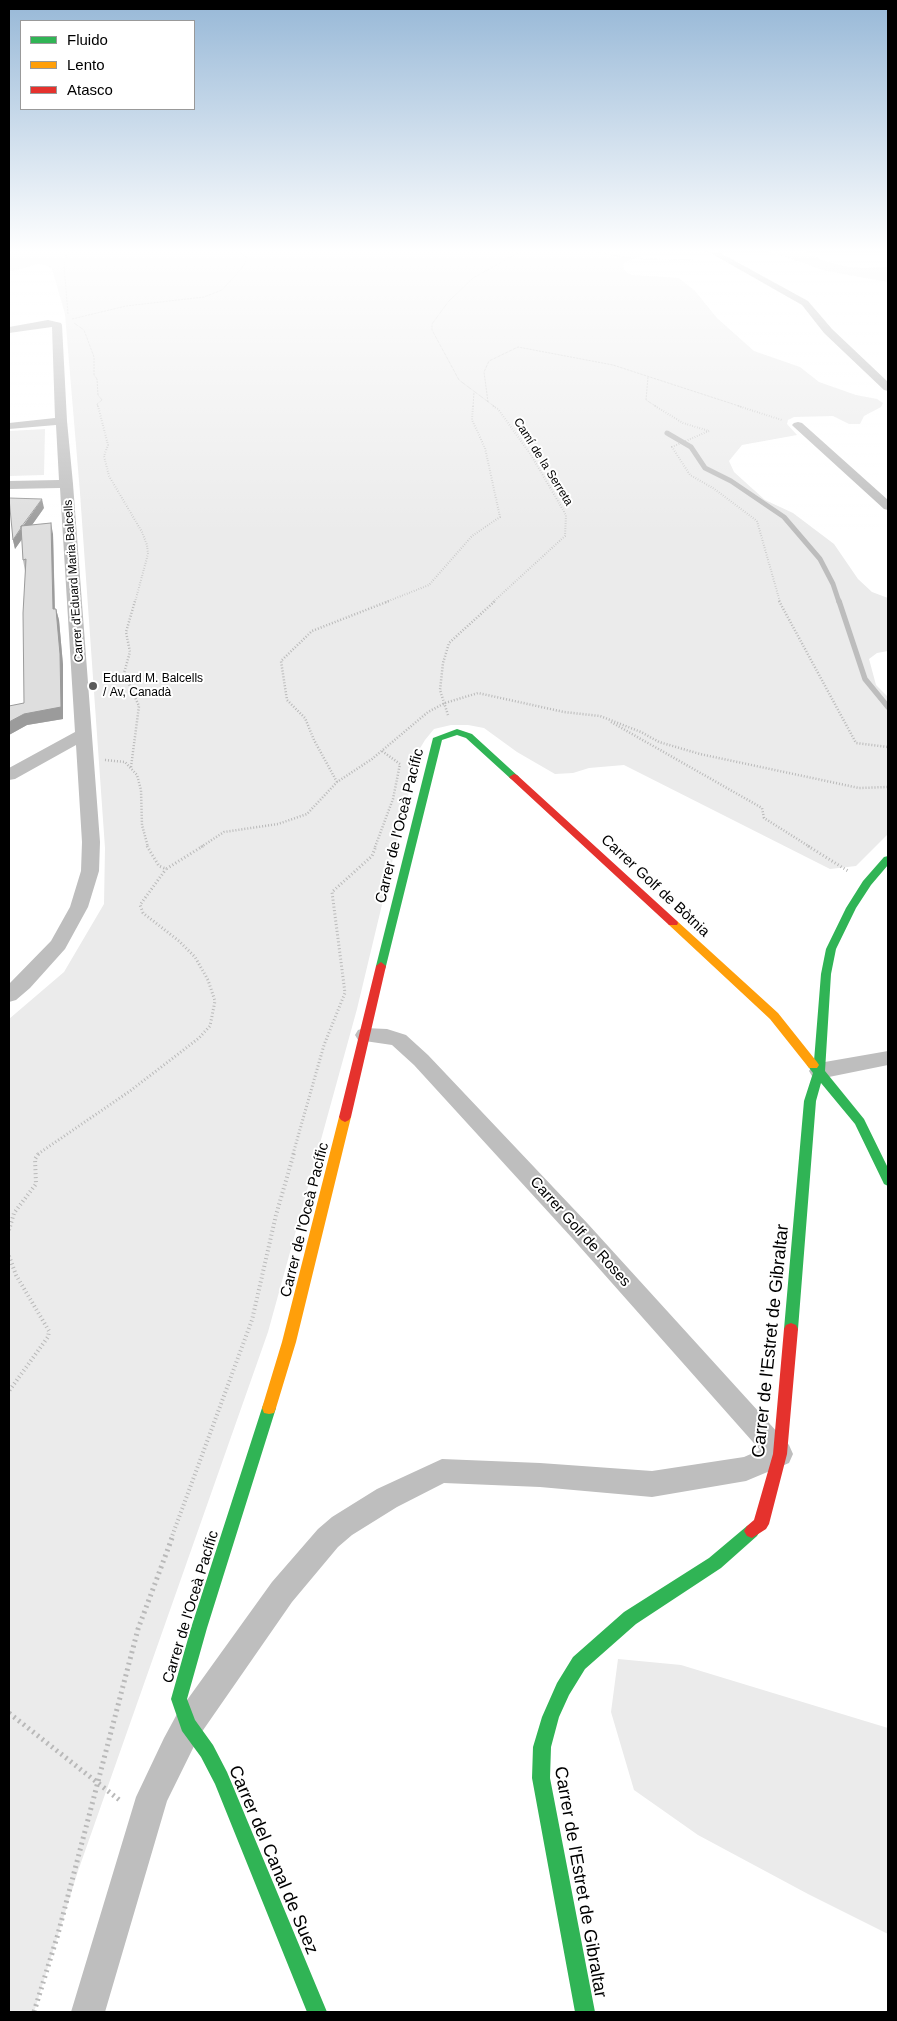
<!DOCTYPE html>
<html>
<head>
<meta charset="utf-8">
<style>
	body { margin:0 }
	#map { position:relative; width:897px; height:2021px; overflow:hidden; background:#fff; font-family:Helvetica,sans-serif }
	canvas { display:block }
	.frame { position:absolute; inset:0; border:10px solid #000; pointer-events:none }
	.legend { position:absolute; left:20px; top:20px; width:175px; height:90px; box-sizing:border-box; background:#fff; border:1px solid #999; margin:0; padding:6px 9px; list-style:none; font-size:15px; color:#000 }
	.legend li { display:flex; align-items:center; gap:10px; height:25px }
	.legend b { width:25px; border:1px solid #999 }
</style>
</head>
<body>
<div id="map">
<canvas width="897" height="2021"></canvas>
<div class="frame"></div>
<ul class="legend">
<li><b style="height:6px;background:#30b455"></b>Fluido</li>
<li><b style="height:6px;background:#ff9f0a"></b>Lento</li>
<li><b style="height:6px;background:#e5322d"></b>Atasco</li>
</ul>
</div>
<script>
const ctx = document.querySelector('canvas').getContext('2d');
ctx.lineJoin = 'round';
function paint(path, color) { ctx.fillStyle = color; ctx.fill(path, 'evenodd'); }
const shape = rows => new Path2D(rows.map(r => 'M' + r).join(''));
function stroke(path, color, width, dash) { ctx.strokeStyle = color; ctx.lineWidth = width; ctx.lineCap = dash ? 'butt' : 'round'; ctx.setLineDash(dash || []); ctx.stroke(path); }
function label(font, color, halo, rows, align = 'center') {
  ctx.font = font + ' Helvetica,sans-serif'; ctx.lineWidth = 4; ctx.setLineDash([]); ctx.textBaseline = 'middle'; ctx.strokeStyle = halo; ctx.fillStyle = color; for (const [text, x, y, turn = 0] of rows) {
    ctx.save(); ctx.translate(x, y); ctx.rotate((+turn || 0) * Math.PI / 180); ctx.textAlign = isNaN(turn) ? turn : align; if (halo) ctx.strokeText(text, 0, 0); ctx.fillText(text, 0, 0); ctx.restore();
  }
}
const green = shape([
	[9,251,703,251,713,256,641,256,625,262,623,267,627,273,633,275,679,278,695,291,717,318,754,351,800,367,819,382,856,395,877,399,883,403,881,407,864,416,860,424,849,424,833,416,794,417,788,420,787,424,797,435,742,445,729,461,734,472,765,500,793,513,834,544,858,579,872,592,888,598,888,651,877,653,869,659,876,685,888,697,888,834,856,866,830,869,624,765,589,768,573,773,555,774,517,752,484,728,468,725,451,725,434,729,425,740,419,750,357,1009,268,1332,78,1871,34,2012,9,2012,9,1019,64,972,104,904,105,848,80,493,65,314,52,269,48,266,38,264,9,272],
	[768,251,804,251,822,260,847,267,864,268,888,267,888,282,826,271],
	[45,429,44,475,9,476,9,431],
	[618,1659,681,1665,888,1728,888,1934,808,1894,698,1835,634,1790,611,1712]
]);
const streamFar1 = shape([
	[667,433,691,447,705,468,731,481,784,517,820,559,833,584,839,602]
]);
const stream = shape([
	[839,601,865,679,888,707]
]);
const pathFar5 = shape([
	[67,251,64,265,68,314],
	[591,251,634,259,699,260],
	[72,319,126,306,204,297,222,290,241,269,248,258,238,251],
	[74,323,84,330,94,357,94,375,97,379,98,395,102,400,97,404,98,407],
	[648,377,646,400,657,407],
	[488,402,484,372,489,361,518,347,613,365,742,407],
	[473,407,474,392],
	[495,407,459,380,432,330,432,324,448,302,473,278,522,251]
]);
const pathFar4 = shape([
	[98,406,108,445,104,456,109,476,142,532,147,545,148,554,135,602],
	[655,406,683,423,709,431,672,447,690,475,713,488,757,521,780,602],
	[738,406,782,420],
	[386,602,429,585,472,536,500,517,485,448,472,420,473,406],
	[493,602,565,536,566,515,531,455,498,409,493,406]
]);
const pathFar3 = shape([
	[779,601,856,743,888,747],
	[448,715,440,690,443,663,449,643,495,601],
	[611,722,762,808,764,818,810,847],
	[105,760,125,762,137,775,141,790,142,825,148,847],
	[131,767,139,706,124,673,130,652,126,632,135,601],
	[337,782,314,740,305,718,287,700,281,661,312,631,389,601],
	[201,847,224,832,278,824,307,814,337,782,372,759,428,712,445,703,478,693,564,712,600,716,641,732,659,742,700,754,859,788,888,787],
	[375,847,393,799,400,764,382,751]
]);
const pathFar2 = shape([
	[147,846,159,866,166,869,203,846],
	[808,846,848,871],
	[38,1154,130,1091,199,1038,210,1026,215,1001,208,980,195,957,179,941,143,913,140,905,166,869],
	[293,1154,324,1045,345,993,332,892,372,856,376,846]
]);
const pathFar1 = shape([
	[9,1230,14,1213,36,1184,35,1159,39,1153],
	[9,1256,16,1275,49,1331,48,1337,9,1391],
	[171,1539,252,1320,276,1215,294,1153]
]);
const path = shape([
	[9,1713,122,1802],
	[34,2012,58,1934,138,1629,172,1538]
]);
const street = shape([
	[707,251,717,251,808,301,832,329,888,382,888,391,884,390,824,333,802,305,707,251],
	[48,320,61,323,62,325,67,421,73,484,100,842,99,871,88,907,65,949,30,988,16,1000,9,1002,9,984,51,941,70,907,81,871,82,842,76,745,15,779,9,780,9,768,75,732,60,488,9,489,9,481,59,480,56,425,9,429,9,423,55,418,52,327,9,333,9,327,48,320],
	[798,422,802,423,888,500,888,510,884,509,794,427,792,425,794,423,798,422],
	[365,1028,387,1029,406,1035,428,1055,588,1224,789,1445,793,1454,789,1463,746,1481,652,1497,540,1487,444,1483,397,1507,352,1535,338,1547,292,1602,199,1736,167,1801,105,2012,71,2012,136,1797,164,1738,177,1714,272,1582,318,1529,332,1517,377,1489,442,1459,540,1463,652,1471,744,1457,760,1450,572,1238,414,1065,392,1045,358,1040,355,1035,358,1030,365,1028],
	[888,1051,888,1065,819,1079,812,1076,809,1071,812,1066,819,1063,888,1051]
]);
const fast = shape([
	[457,729,472,734,519,777,514,780,511,779,466,738,457,735,442,740,386,966,385,969,377,969,376,966,433,738,457,729],
	[888,856,888,865,871,885,856,908,836,949,831,974,825,1071,864,1119,888,1168,888,1186,884,1184,855,1124,821,1083,816,1101,798,1329,796,1333,791,1335,786,1333,784,1329,804,1101,813,1073,807,1065,809,1062,814,1061,821,974,826,949,846,908,863,881,884,857,888,856],
	[269,1402,274,1403,276,1408,207,1628,187,1699,195,1720,213,1745,227,1772,327,2012,307,2012,215,1784,201,1757,182,1731,171,1699,191,1628,262,1408,264,1403,269,1402],
	[752,1524,757,1526,760,1531,757,1536,721,1568,636,1624,585,1669,569,1695,559,1717,551,1747,550,1778,595,2012,575,2012,532,1778,533,1747,542,1717,557,1683,573,1657,624,1612,709,1558,747,1526,752,1524]
]);
const slow = shape([
	[673,920,677,921,778,1013,817,1062,819,1065,817,1068,809,1068,770,1019,669,925,668,923,669,921,673,920],
	[345,1112,349,1114,351,1117,296,1342,276,1408,274,1413,269,1414,264,1413,262,1408,282,1342,339,1117,341,1114,345,1112]
]);
const jam = shape([
	[514,774,517,775,677,921,678,923,677,925,669,925,511,779,509,777,514,774],
	[381,962,386,966,351,1117,349,1120,345,1122,341,1120,339,1117,376,966,381,962],
	[791,1323,796,1325,798,1329,787,1454,769,1524,766,1529,752,1538,747,1536,744,1531,747,1526,754,1520,773,1454,784,1329,786,1325,791,1323]
]);
const wall = shape([
	[44,508,32,525,53,534,55,609,56,609,59,620,63,665,63,719,27,725,9,735,9,706,24,703,25,571,23,560,22,539,15,549,13,540]
]);
const shadedWall = shape([
	[42,499,44,508,15,549,13,540],
	[51,523,53,534,55,620,53,609],
	[56,609,59,620,63,665,63,719,27,725,9,735,9,722,24,714]
]);
const building = shape([
	[9,498,42,499,22,526,21,526,21,528,13,540,9,498],
	[51,523,53,609,56,609,60,654,61,707,24,714,9,722,9,706,24,703,23,613,26,559,23,560,21,526,51,523]
]);
const markers = [
	[93,686,5,"#595959"]
];
const farStreetnames = [
	["Camí de la Serreta",543,462,58],
	["Carrer d'Eduard Maria Balcells",74,581,-94]
];
const farPoinames = [
	["Eduard M. Balcells",103,679],
	["/ Av, Canadà",103,693]
];
const streetNames = [
	["Carrer de l'Oceà Pacífic",400,826,-76],
	["Carrer Golf de Bòtnia",655,886,43],
	["Carrer de l'Oceà Pacífic",305,1220,-76],
	["Carrer Golf de Roses",580,1232,48],
	["Carrer de l'Oceà Pacífic",191,1607,-73]
];
const nearStreetnames = [
	["Carrer de l'Estret de Gibraltar",771,1341,-84],
	["Carrer del Canal de Suez",273,1860,67],
	["Carrer de l'Estret de Gibraltar",580,1882,80]
];
paint(green, '#ebebeb');
stroke(streamFar1, '#bdbdbd', 5);
stroke(stream, '#bdbdbd', 5.5);
stroke(pathFar5, '#b9b9b9', 1, [0.5, 1]);
stroke(pathFar4, '#b9b9b9', 2, [0.5, 2]);
stroke(pathFar3, '#b9b9b9', 2.5, [1, 2]);
stroke(pathFar2, '#b9b9b9', 3, [1, 2.5]);
stroke(pathFar1, '#b9b9b9', 4, [1, 3]);
stroke(path, '#b9b9b9', 5, [2, 4]);
paint(street, '#bebebe');
paint(fast, '#30b455');
paint(slow, '#ff9f0a');
paint(jam, '#e5322d');
paint(wall, '#bfbfbf');
paint(shadedWall, '#9b9b9b');
paint(building, '#dedede');
stroke(building, '#9b9b9b', 1);
const sky = ctx.createLinearGradient(0, 0, 0, 534);
sky.addColorStop(0, '#97b8d7');
sky.addColorStop(0.47, '#fff');
sky.addColorStop(1, '#ffffff00');
ctx.fillStyle = sky;
ctx.fillRect(0, 0, 897, 534);
for (const [x, y, r, color] of markers) { const dot = new Path2D(); dot.arc(x, y, r, 0, 2 * Math.PI); ctx.fillStyle = color; ctx.fill(dot); stroke(dot, '#fff', 2); }
label('12px', '#000', '#fff', farStreetnames);
label('12px', '#000', '#fff', farPoinames, 'left');
label('15px', '#000', '#fff', streetNames);
label('18px', '#000', '#fff', nearStreetnames);
</script>
</body>
</html>
